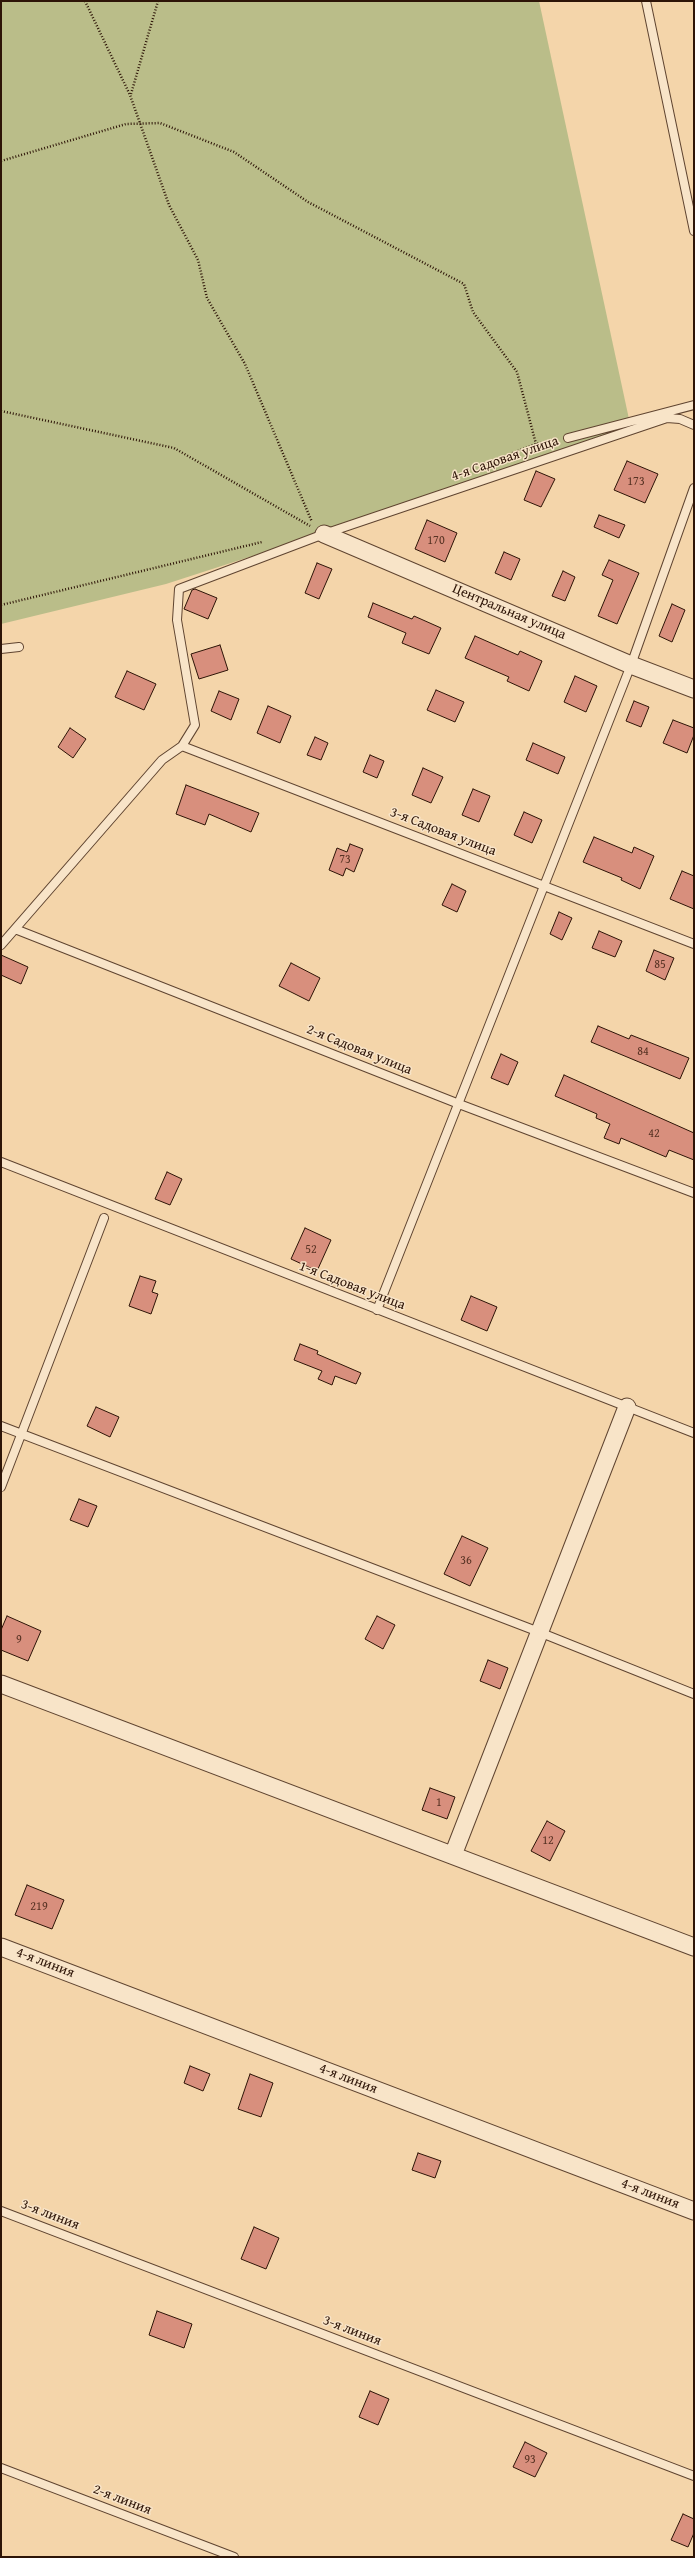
<!DOCTYPE html>
<html>
<head>
<meta charset="utf-8">
<style>
	body { margin:0 }
	#map { position:relative; width:695px; height:2558px; overflow:hidden; background:#f4d5aa; font-family:"Gentium Book Plus",serif }
	canvas { display:block }
	.frame { position:absolute; inset:0; border:2px solid #2d1407; pointer-events:none }
</style>
</head>
<body>
<div id="map">
<canvas width="695" height="2558"></canvas>
<div class="frame"></div>
</div>
<script>
const ctx = document.querySelector('canvas').getContext('2d');
ctx.lineJoin = 'round';
function paint(path, color) { ctx.fillStyle = color; ctx.fill(path, 'evenodd'); }
const shape = rows => new Path2D(rows.map(r => 'M' + r).join(''));
function stroke(path, color, width, dash) { ctx.strokeStyle = color; ctx.lineWidth = width; ctx.lineCap = dash ? 'butt' : 'round'; ctx.setLineDash(dash || []); ctx.stroke(path); }
function label(font, color, halo, rows, align = 'center') {
  ctx.font = font + ' "Gentium Book Plus",serif'; ctx.lineWidth = 3; ctx.setLineDash([]); ctx.textBaseline = 'middle'; ctx.strokeStyle = halo; ctx.fillStyle = color; for (const [text, x, y, turn = 0] of rows) {
    ctx.save(); ctx.translate(x, y); ctx.rotate((+turn || 0) * Math.PI / 180); ctx.textAlign = isNaN(turn) ? turn : align; if (halo) ctx.strokeText(text, 0, 0); ctx.fillText(text, 0, 0); ctx.restore();
  }
}
const green = shape([
	[1,1,539,1,632,433,166,584,1,624]
]);
const building = shape([
	[627,461,658,474,645,503,614,490,627,461],
	[536,471,555,479,541,507,524,500,536,471],
	[599,515,625,525,619,538,594,527,599,515],
	[427,520,457,533,445,562,415,549,427,520],
	[504,552,520,559,511,580,495,573,504,552],
	[609,560,639,573,617,624,598,616,613,580,602,575,609,560],
	[317,563,332,569,319,599,305,593,317,563],
	[563,571,575,577,565,601,552,596,563,571],
	[195,589,217,598,208,619,184,609,192,590,195,589],
	[373,603,412,619,414,616,441,628,429,654,402,643,406,633,368,617,373,603],
	[672,604,685,610,672,642,659,636,672,604],
	[475,636,518,655,520,651,542,661,529,691,507,681,509,677,465,658,475,636],
	[220,645,228,670,199,679,191,654,220,645],
	[127,671,156,684,144,710,115,697,127,671],
	[575,676,597,686,586,712,564,702,575,676],
	[436,690,464,702,455,722,427,710,436,690],
	[219,691,239,699,231,720,211,711,219,691],
	[634,701,649,707,641,727,626,721,634,701],
	[268,706,291,716,280,743,257,733,268,706],
	[673,720,694,728,694,735,687,753,663,743,673,720],
	[70,728,86,739,73,758,58,747,70,728],
	[315,737,328,743,321,760,307,755,315,737],
	[533,743,565,757,558,774,526,760,533,743],
	[370,755,384,761,377,778,363,772,370,755],
	[423,768,443,777,431,803,412,795,423,768],
	[186,785,259,813,251,832,209,814,205,825,176,814,186,785],
	[473,789,490,796,479,822,462,815,473,789],
	[524,812,542,820,532,843,514,835,524,812],
	[594,837,632,853,634,847,654,856,640,889,621,880,622,878,583,862,594,837],
	[350,844,363,849,354,872,346,868,343,876,329,870,337,848,347,852,350,844],
	[682,871,694,876,694,909,670,899,682,871],
	[452,884,466,891,457,912,442,905,452,884],
	[559,912,572,918,562,940,550,934,559,912],
	[599,931,622,941,615,957,592,948,599,931],
	[654,950,674,958,665,980,646,971,654,950],
	[1,955,28,967,21,984,1,975,1,955],
	[291,963,320,978,309,1001,279,986,291,963],
	[598,1026,629,1039,631,1035,689,1058,680,1079,591,1042,598,1026],
	[501,1054,518,1062,508,1085,491,1078,501,1054],
	[564,1075,694,1133,694,1160,669,1150,666,1157,621,1138,619,1144,604,1138,610,1124,596,1118,597,1114,555,1096,564,1075],
	[167,1172,182,1179,170,1205,155,1199,167,1172],
	[305,1228,331,1240,317,1271,291,1259,305,1228],
	[140,1276,156,1281,152,1292,158,1294,151,1314,129,1306,140,1276],
	[471,1296,497,1307,487,1331,461,1320,471,1296],
	[300,1344,318,1351,317,1354,361,1373,356,1384,335,1376,332,1385,318,1379,322,1371,294,1360,300,1344],
	[96,1407,119,1417,110,1437,87,1426,96,1407],
	[79,1499,97,1506,88,1527,70,1520,79,1499],
	[462,1536,488,1548,470,1586,444,1574,462,1536],
	[7,1616,41,1631,28,1661,1,1650,1,1630,7,1616],
	[377,1616,395,1625,383,1649,365,1639,377,1616],
	[488,1660,508,1668,500,1689,480,1681,488,1660],
	[430,1788,455,1797,447,1819,422,1810,430,1788],
	[547,1821,565,1831,550,1861,531,1851,547,1821],
	[27,1885,64,1900,52,1929,15,1915,27,1885],
	[190,2066,210,2074,203,2091,184,2083,190,2066],
	[250,2074,273,2083,261,2117,238,2109,250,2074],
	[418,2153,441,2161,435,2178,412,2170,418,2153],
	[254,2227,279,2238,266,2269,241,2259,254,2227],
	[157,2311,192,2324,184,2348,149,2335,157,2311],
	[370,2391,389,2399,378,2425,359,2417,370,2391],
	[525,2442,547,2453,535,2477,513,2467,525,2442],
	[683,2514,694,2519,694,2533,688,2547,671,2540,683,2514]
]);
const path = shape([
	[85,1,130,95,169,205,198,260,207,298,245,364,312,522],
	[131,94,158,1],
	[1,161,126,124,160,123,234,152,308,202,464,284,473,312,517,372,536,444],
	[1,411,174,448,310,526],
	[487,463,536,444,556,440],
	[1,605,262,542]
]);
const service = shape([
	[646,1,694,231],
	[568,438,694,405],
	[1,649,19,647],
	[182,746,694,944],
	[15,929,459,1104,694,1193],
	[1,945,162,760,182,746,195,725,177,620,179,589,324,534,667,418,680,419,694,425],
	[1,1162,694,1433],
	[377,1310,631,665,694,488],
	[1,1426,539,1632,694,1694],
	[1,1487,104,1218],
	[1,2211,694,2476],
	[1,2468,234,2557]
]);
const minor = shape([
	[324,534,631,665,694,689],
	[1,1684,694,1947],
	[453,1855,627,1407],
	[1,1947,694,2211]
]);
const numberNames = [
	["173",636,482],
	["170",436,541],
	["73",345,860],
	["85",660,965],
	["84",643,1052],
	["42",654,1134],
	["52",311,1250],
	["36",466,1561],
	["9",19,1640],
	["1",439,1803],
	["12",548,1841],
	["219",39,1907],
	["93",530,2460]
];
const streetNames = [
	["4-я Садовая улица",505,459,-19],
	["Центральная улица",509,612,23],
	["3-я Садовая улица",443,832,21],
	["2-я Садовая улица",359,1050,22],
	["1-я Садовая улица",352,1286,21],
	["4-я линия",45,1963,21],
	["4-я линия",348,2079,21],
	["4-я линия",650,2194,21],
	["3-я линия",50,2215,21],
	["3-я линия",352,2331,21],
	["2-я линия",122,2500,21]
];
paint(green, '#babd89');
paint(building, '#d88f7d');
stroke(building, '#2d1407', 1);
stroke(service, '#5f4430', 10);
stroke(minor, '#5f4430', 19);
stroke(path, '#2d1407', 2.5, [1, 2]);
stroke(service, '#f8e4c8', 8);
stroke(minor, '#f8e4c8', 17);
label('12px', '#583324', null, numberNames);
label('14px', '#2d1407', '#f8e4c8', streetNames);
</script>
</body>
</html>
